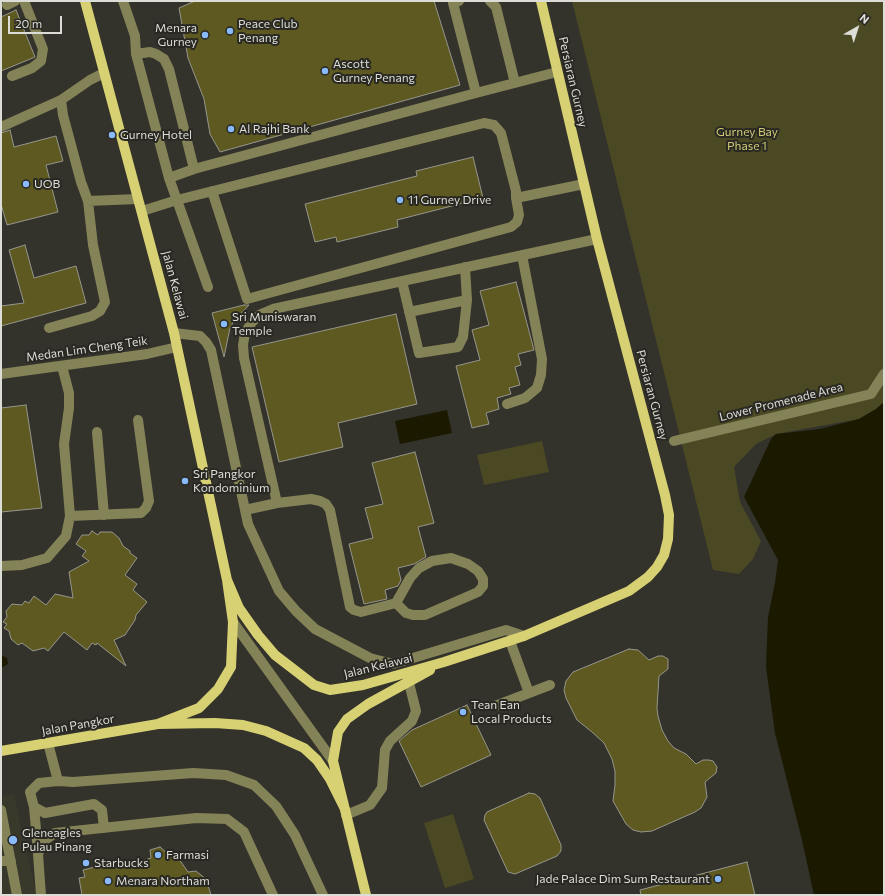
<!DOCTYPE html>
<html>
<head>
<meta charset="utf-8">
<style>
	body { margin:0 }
	#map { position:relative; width:885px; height:896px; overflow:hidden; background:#33322b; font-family:Commissioner,sans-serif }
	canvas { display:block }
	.frame { position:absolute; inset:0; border:2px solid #ddddd8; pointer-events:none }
	.north { position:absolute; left:837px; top:8px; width:40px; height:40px; -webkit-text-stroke:3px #292822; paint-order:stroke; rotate:39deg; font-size:11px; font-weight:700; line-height:16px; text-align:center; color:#ddddd8 }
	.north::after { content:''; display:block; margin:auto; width:14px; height:18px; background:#ddddd8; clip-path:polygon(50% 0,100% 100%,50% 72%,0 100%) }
	.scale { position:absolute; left:8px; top:16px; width:54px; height:18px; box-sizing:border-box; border:2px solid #ddddd8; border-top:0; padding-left:5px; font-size:12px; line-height:14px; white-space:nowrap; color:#ddddd8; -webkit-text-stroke:3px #292822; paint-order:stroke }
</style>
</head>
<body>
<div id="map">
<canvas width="885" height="896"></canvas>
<div class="frame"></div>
<div class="north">N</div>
<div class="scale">20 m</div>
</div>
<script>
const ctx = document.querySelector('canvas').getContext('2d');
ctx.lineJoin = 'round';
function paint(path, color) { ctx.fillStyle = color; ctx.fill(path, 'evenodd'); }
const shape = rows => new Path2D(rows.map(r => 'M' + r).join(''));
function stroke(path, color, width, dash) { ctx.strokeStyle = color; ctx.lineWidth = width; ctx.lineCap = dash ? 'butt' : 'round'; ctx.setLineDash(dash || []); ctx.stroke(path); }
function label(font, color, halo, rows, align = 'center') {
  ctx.font = font + ' Commissioner,sans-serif'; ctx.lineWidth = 4; ctx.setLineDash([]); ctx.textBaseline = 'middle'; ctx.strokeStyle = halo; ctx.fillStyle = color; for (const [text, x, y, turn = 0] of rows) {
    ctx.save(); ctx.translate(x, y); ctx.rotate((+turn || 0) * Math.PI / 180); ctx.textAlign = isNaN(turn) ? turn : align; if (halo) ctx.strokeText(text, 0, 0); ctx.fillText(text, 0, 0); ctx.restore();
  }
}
const built = shape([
	[14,794,34,884,37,895,1,895,1,796]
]);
const green = shape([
	[572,1,884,1,884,402,876,409,859,419,776,434,756,444,734,467,740,502,761,541,753,559,739,574,713,570],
	[542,441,549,472,484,485,477,455],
	[453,814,474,879,445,888,424,823]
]);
const water = shape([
	[884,402,884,895,814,895,802,840,775,733,766,667,768,617,775,583,778,560,744,497,771,439,776,434,820,429,859,419,876,409],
	[447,410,452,433,400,444,395,421],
	[1,655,7,658,8,664,1,668]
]);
const building = shape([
	[195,1,434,1,460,85,220,152,210,134,204,99,188,58,179,8,195,1],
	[16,10,35,57,1,71,1,17,16,10],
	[10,130,14,147,56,136,63,161,46,165,58,212,7,225,1,204,1,133,10,130],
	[473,157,483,198,397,220,398,227,337,242,336,237,315,242,305,204,417,176,416,171,473,157],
	[25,245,34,278,76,266,86,303,1,326,1,306,24,303,9,250,25,245],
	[516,282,534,350,518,354,521,365,515,367,520,385,509,388,511,394,497,398,499,409,486,413,489,424,472,428,456,366,480,360,472,330,489,325,480,291,516,282],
	[244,305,249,305,234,321,230,328,224,357,212,313,244,305],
	[396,314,417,404,338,423,343,447,279,462,252,347,396,314],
	[26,405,42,508,1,512,1,408,26,405],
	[415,452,434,523,418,527,426,557,414,564,398,568,401,580,398,586,385,590,387,599,364,604,349,544,373,538,365,508,383,504,372,463,415,452],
	[92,531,98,535,100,532,112,532,119,538,123,546,130,551,130,553,137,558,125,575,137,584,133,590,147,602,136,615,135,620,125,635,114,640,126,666,97,643,96,645,92,643,87,650,64,632,48,651,44,648,33,651,22,643,18,645,11,639,9,631,4,628,7,624,3,622,7,617,6,611,12,604,22,605,25,601,29,603,34,596,46,605,55,594,73,598,69,572,89,561,82,556,86,551,76,544,82,535,89,535,92,531],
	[629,649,638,650,649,660,658,656,663,656,668,659,668,669,659,676,657,708,658,716,662,730,668,741,674,748,686,754,696,764,703,760,709,760,713,761,717,767,716,773,705,782,707,797,701,808,695,812,652,831,641,832,633,830,626,824,613,801,615,785,615,771,612,759,604,743,592,732,577,720,566,698,564,690,566,681,573,672,629,649],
	[467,705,491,755,421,787,399,741,412,730,467,705],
	[529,793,535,794,540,798,561,845,561,851,557,856,515,874,508,872,484,820,485,815,487,812,529,793],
	[160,847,167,853,174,852,188,872,196,871,206,879,211,895,82,895,79,878,85,877,83,870,115,862,117,869,151,858,150,850,160,847],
	[747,862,755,895,641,895,640,890,747,862]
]);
const minor = shape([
	[123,1,135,36,136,54,169,178,208,287],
	[459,1,453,3,476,93],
	[490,1,496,7,515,83],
	[7,5,15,1],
	[136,54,150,52,156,54,164,59,169,69,194,169],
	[12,76,32,68,41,61,43,49,24,1],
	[61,100,63,115,81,182,88,201,138,199],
	[1,127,61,100,90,80,104,73],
	[169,178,194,169,476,93,557,72],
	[212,191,247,299,511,227,517,222,519,215,516,198],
	[142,211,177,200,484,123,494,125,501,133,516,191,516,198,584,184],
	[402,281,419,353,458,347,463,337,467,300,465,267],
	[409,312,467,300],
	[49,328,92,316,100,311,105,302,93,245,88,201],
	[174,333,200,336,206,342,211,350,248,524,279,591,296,611,315,629,370,658,393,664,506,630,524,636],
	[1,374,147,354,177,347],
	[507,404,525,398,537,388,541,375,542,359,522,255],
	[97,432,104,515],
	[674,441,871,394,884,374],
	[245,510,277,503],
	[70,516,141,513,146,508,149,501,138,420],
	[1,566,22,565,47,558,66,536,70,516,64,444,69,408,69,393,62,366],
	[396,603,410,578,419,568,432,561,451,558,468,564,478,571,483,579,483,586,478,592,425,615,413,615,406,613,396,603,361,612,354,610,350,607,330,510,326,504,320,501,311,499,277,503,244,358,243,345,245,333,252,322,261,314,273,309,597,239],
	[233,622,333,761],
	[510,641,529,693,550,685],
	[495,706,529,693],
	[48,743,58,781],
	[34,807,38,852],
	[1,810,17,895],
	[346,815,370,805,382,788,385,750,390,741,412,721,416,711,409,683],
	[104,828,102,810,94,804,45,813,34,807,30,792,39,783,58,781,73,782,193,773,226,775,254,785,276,806,295,835,323,895],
	[1,861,11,861],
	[41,895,38,854,44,841,55,833,196,818,227,819,244,832,273,895]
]);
const major = shape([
	[85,1,174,333,227,580,233,622,231,667,218,689,199,708,158,724],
	[227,580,239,608,258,635,275,655,314,685,330,690,363,685,444,662,524,636,629,591,648,577,657,567,664,555,668,539,669,515,665,495,597,239,541,1],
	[1,751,158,724,215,723,243,725,266,731,304,748,317,760,330,779,345,809],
	[366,895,333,761,338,732,347,719,368,704,430,670]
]);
const markers = [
	[230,31,4,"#89bafc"],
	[205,35,4,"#89bafc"],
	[325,71,4,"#89bafc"],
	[231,129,4,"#89bafc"],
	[112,135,4,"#89bafc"],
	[26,184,4,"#89bafc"],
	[400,200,4,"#89bafc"],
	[224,324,4,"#89bafc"],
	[185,481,4,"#89bafc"],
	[463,712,4,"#89bafc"],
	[13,840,5,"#89bafc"],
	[158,855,4,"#89bafc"],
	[86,863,4,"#89bafc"],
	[718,879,4,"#89bafc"],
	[108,881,4,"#89bafc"]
];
const poiNames = [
	["Peace Club",238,24],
	["Penang",238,38],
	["Menara",197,28,"right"],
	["Gurney",197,42,"right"],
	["Ascott",333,64],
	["Gurney Penang",333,78],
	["Al Rajhi Bank",239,129],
	["Gurney Hotel",120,135],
	["UOB",34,184],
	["11 Gurney Drive",408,200],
	["Sri Muniswaran",232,317],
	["Temple",232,331],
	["Sri Pangkor",193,474],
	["Kondominium",193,488],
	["Tean Ean",471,705],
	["Local Products",471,719],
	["Gleneagles",22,833],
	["Pulau Pinang",22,847],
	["Farmasi",166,855],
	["Starbucks",94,863],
	["Jade Palace Dim Sum Restaurant",710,879,"right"],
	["Menara Northam",116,881]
];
const streetNames = [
	["Persiaran Gurney",573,82,77],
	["Jalan Kelawai",175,285,75],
	["Medan Lim Cheng Teik",87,349,-8],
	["Persiaran Gurney",652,395,75],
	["Lower Promenade Area",781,402,-14],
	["Jalan Kelawai",378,666,-14],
	["Jalan Pangkor",78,725,-10]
];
const parkNames = [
	["Gurney Bay",747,132],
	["Phase 1",747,146]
];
paint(built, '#39392b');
paint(green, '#4b4924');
paint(water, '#1b1900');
paint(building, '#5d5921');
stroke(building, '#96968d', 1);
stroke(minor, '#848257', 10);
stroke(major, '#d7d174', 10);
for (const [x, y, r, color] of markers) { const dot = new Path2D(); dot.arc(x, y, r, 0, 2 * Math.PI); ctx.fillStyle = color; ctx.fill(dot); stroke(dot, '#292822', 1.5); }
label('12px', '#ddddd8', '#292822', poiNames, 'left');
label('12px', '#ddddd8', '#292822', streetNames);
label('12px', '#cfca76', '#292822', parkNames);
</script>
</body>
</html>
